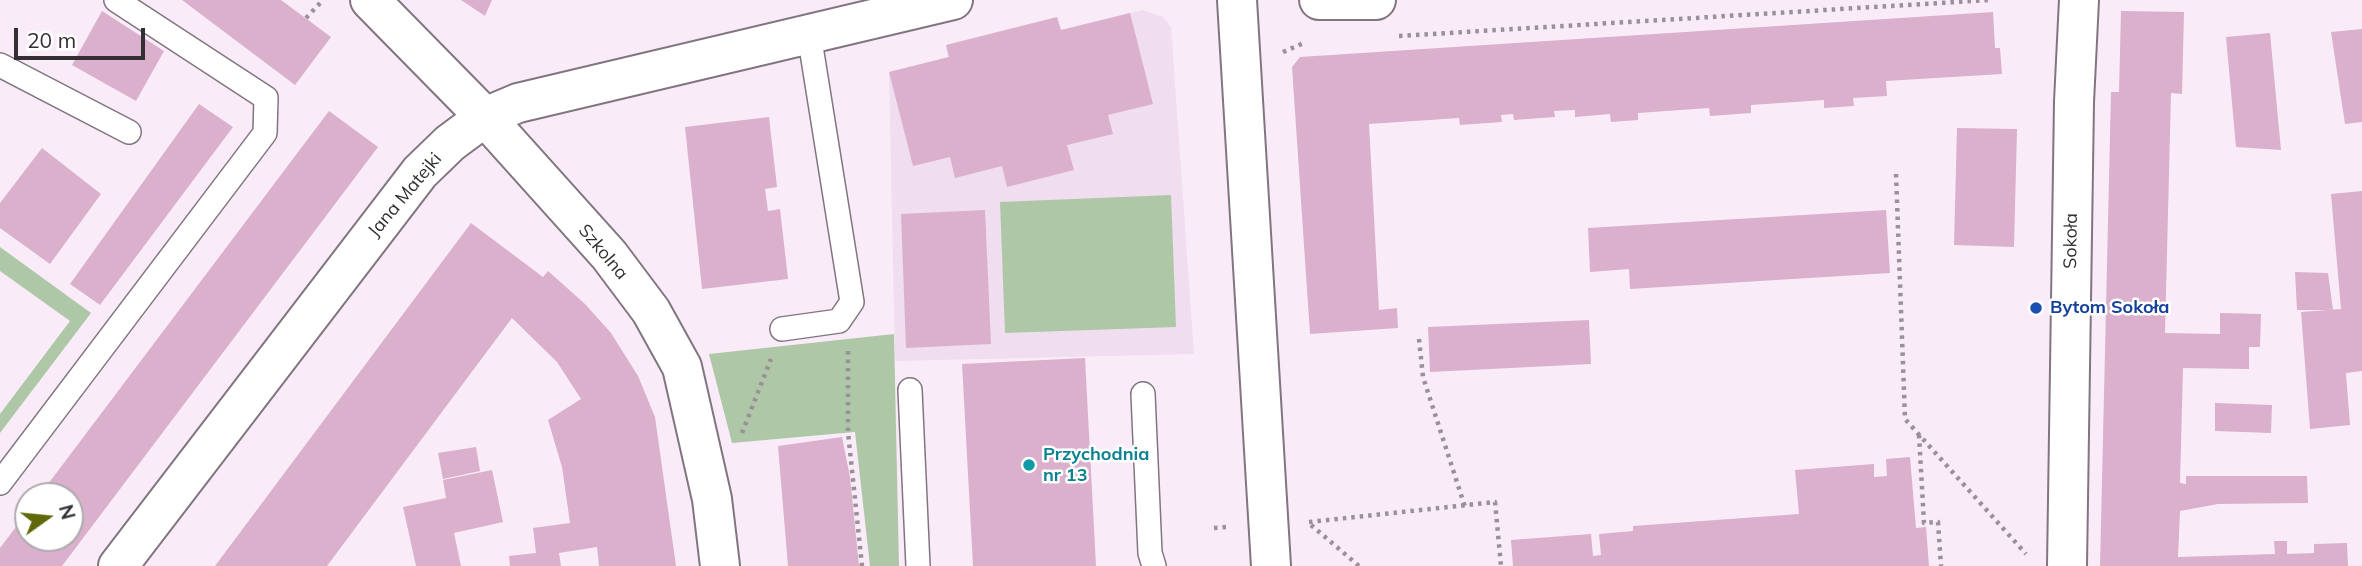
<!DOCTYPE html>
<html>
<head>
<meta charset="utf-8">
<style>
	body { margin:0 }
	#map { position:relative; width:2362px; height:566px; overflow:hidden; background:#f9ecf8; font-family:Mulish,sans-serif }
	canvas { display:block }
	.north { position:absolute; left:14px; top:482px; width:70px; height:70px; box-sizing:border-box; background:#fff; border:2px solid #adabad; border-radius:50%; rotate:75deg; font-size:19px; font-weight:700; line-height:28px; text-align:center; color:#332e33 }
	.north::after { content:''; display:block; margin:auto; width:24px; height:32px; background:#606809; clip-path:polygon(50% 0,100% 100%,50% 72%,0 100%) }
	.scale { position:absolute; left:14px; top:28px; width:131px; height:32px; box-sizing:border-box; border:4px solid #332e33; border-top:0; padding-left:9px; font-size:21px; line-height:24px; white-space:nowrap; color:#332e33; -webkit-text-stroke:5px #fff; paint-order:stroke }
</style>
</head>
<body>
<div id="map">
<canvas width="2362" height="566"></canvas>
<div class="north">N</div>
<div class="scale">20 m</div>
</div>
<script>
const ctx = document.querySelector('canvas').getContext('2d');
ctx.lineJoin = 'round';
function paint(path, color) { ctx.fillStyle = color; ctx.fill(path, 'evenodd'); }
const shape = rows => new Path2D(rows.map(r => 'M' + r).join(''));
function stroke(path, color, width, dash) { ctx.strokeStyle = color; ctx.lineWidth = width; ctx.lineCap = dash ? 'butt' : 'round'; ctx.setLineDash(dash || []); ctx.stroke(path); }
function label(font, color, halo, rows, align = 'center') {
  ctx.font = font + ' Mulish,sans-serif'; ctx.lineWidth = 5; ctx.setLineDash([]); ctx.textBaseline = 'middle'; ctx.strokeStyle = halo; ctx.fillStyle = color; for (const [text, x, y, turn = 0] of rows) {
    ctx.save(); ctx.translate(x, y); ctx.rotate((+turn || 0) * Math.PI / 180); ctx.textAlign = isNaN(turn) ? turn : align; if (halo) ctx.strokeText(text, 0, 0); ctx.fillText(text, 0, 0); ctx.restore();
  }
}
const built = shape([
	[1143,10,1163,17,1171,27,1194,354,895,361,889,72,948,57,946,45,1057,17,1061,30]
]);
const green = shape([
	[1171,195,1176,327,1005,333,1000,202],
	[0,247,91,313,0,433,0,414,70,321,0,271],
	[894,334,899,566,870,566,855,432,732,443,709,354]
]);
const building = shape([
	[182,0,281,0,331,37,295,85],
	[461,0,492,0,485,16],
	[102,11,164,51,136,101,72,65],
	[2121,11,2184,12,2182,94,2171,93,2165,333,2220,334,2220,313,2261,314,2260,347,2249,347,2249,369,2183,368,2180,483,2186,484,2186,476,2307,476,2308,503,2218,504,2180,511,2178,557,2275,554,2274,541,2287,541,2287,554,2314,553,2314,544,2347,543,2348,566,2100,566,2111,92,2119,92],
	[1993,12,1995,48,2000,48,2002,74,1886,81,1887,96,1853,98,1854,106,1824,108,1824,100,1751,105,1751,113,1710,116,1709,108,1638,113,1638,120,1611,122,1610,114,1575,117,1575,110,1554,111,1555,117,1514,120,1513,114,1501,115,1502,122,1460,125,1459,118,1369,124,1379,310,1397,308,1398,328,1310,334,1292,67,1300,57],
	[1130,13,1153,104,1108,115,1113,134,1067,145,1074,170,1007,187,1002,166,955,178,950,157,913,166,889,72,949,57,946,45,1057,17,1061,30],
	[2362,29,2362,122,2345,124,2331,32],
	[2270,33,2281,150,2236,147,2226,37],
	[199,104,233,127,100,305,70,284],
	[329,111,378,147,62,566,0,566,0,548,28,511,28,538,70,538,70,496,39,496],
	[769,117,777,187,765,189,768,211,780,209,788,279,702,289,685,127],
	[1957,128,2017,129,2014,247,1954,245],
	[42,148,101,194,50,264,0,228,0,203],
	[2362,191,2362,371,2346,373,2350,425,2310,429,2301,312,2341,309,2331,194],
	[985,210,991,344,906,348,901,214],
	[1886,210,1890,273,1630,289,1629,269,1590,272,1588,228],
	[471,223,543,277,548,271,585,304,611,333,638,376,655,417,676,566,599,566,597,547,559,553,561,566,510,566,509,556,536,553,533,528,570,523,562,467,548,420,581,399,557,362,512,318,327,566,215,566],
	[2295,272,2328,273,2333,310,2297,310],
	[1589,320,1591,364,1430,372,1428,327],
	[1085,358,1096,566,973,566,962,364],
	[2215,403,2272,405,2271,433,2215,431],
	[842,437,850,477,859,566,788,566,778,446],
	[476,447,480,471,443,479,438,453],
	[1910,457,1916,528,1926,527,1929,566,1513,566,1511,540,1591,534,1593,556,1601,555,1599,534,1633,531,1633,526,1799,514,1795,470,1874,464,1874,477,1887,476,1886,459],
	[492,470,503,522,454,533,461,566,416,566,403,507,446,498,443,480]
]);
const path = shape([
	[306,18,323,0],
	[1399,36,1989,0],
	[1283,52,1306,42],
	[1896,174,1905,419,2026,554],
	[1419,339,1423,377,1465,507],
	[848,351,848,432,862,566],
	[742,433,771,359],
	[1919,435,1924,523,1938,522,1941,566],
	[1309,522,1495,502,1501,566],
	[1311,525,1359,566],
	[1214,528,1227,527]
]);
const lane = shape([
	[0,65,129,132],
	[782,329,839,321,852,302,809,34],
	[910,390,918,566],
	[1143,394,1150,553,1154,566],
	[0,483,265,133,266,98,116,0]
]);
const street = shape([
	[370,0,485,117,609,255,651,311,682,367,712,499,720,566],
	[1319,0,1376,0],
	[118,566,420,172,450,143,485,117,518,103,953,0],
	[2067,566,2074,102,2079,0]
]);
const secondary = shape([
	[1237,0,1271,566]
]);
const markers = [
	[2036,308,7,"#1a4fb4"],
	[1029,465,7,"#0f9aa8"]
];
const streetNames = [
	["Jana Matejki",405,195,-50],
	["Sokoła",2071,241,-89],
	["Szkolna",603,252,50]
];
const transitNames = [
	["Bytom Sokoła",2050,308]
];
const cultureNames = [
	["Przychodnia",1043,455],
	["nr 13",1043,476]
];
paint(built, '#f0ddef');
paint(green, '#aec7a7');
paint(building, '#dab0cc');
stroke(lane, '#817580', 26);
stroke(street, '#817580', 42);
stroke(secondary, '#817580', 42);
stroke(path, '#999099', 4.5, [3.5, 5]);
stroke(lane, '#fff', 23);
stroke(street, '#fff', 38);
stroke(secondary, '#fff', 38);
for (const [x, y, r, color] of markers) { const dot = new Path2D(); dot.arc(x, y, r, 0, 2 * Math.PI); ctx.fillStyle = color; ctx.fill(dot); stroke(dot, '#fff', 2.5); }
label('18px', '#332e33', '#fff', streetNames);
label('bold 18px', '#164399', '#fff', transitNames, 'left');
label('bold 18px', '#0d838f', '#fff', cultureNames, 'left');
</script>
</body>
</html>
